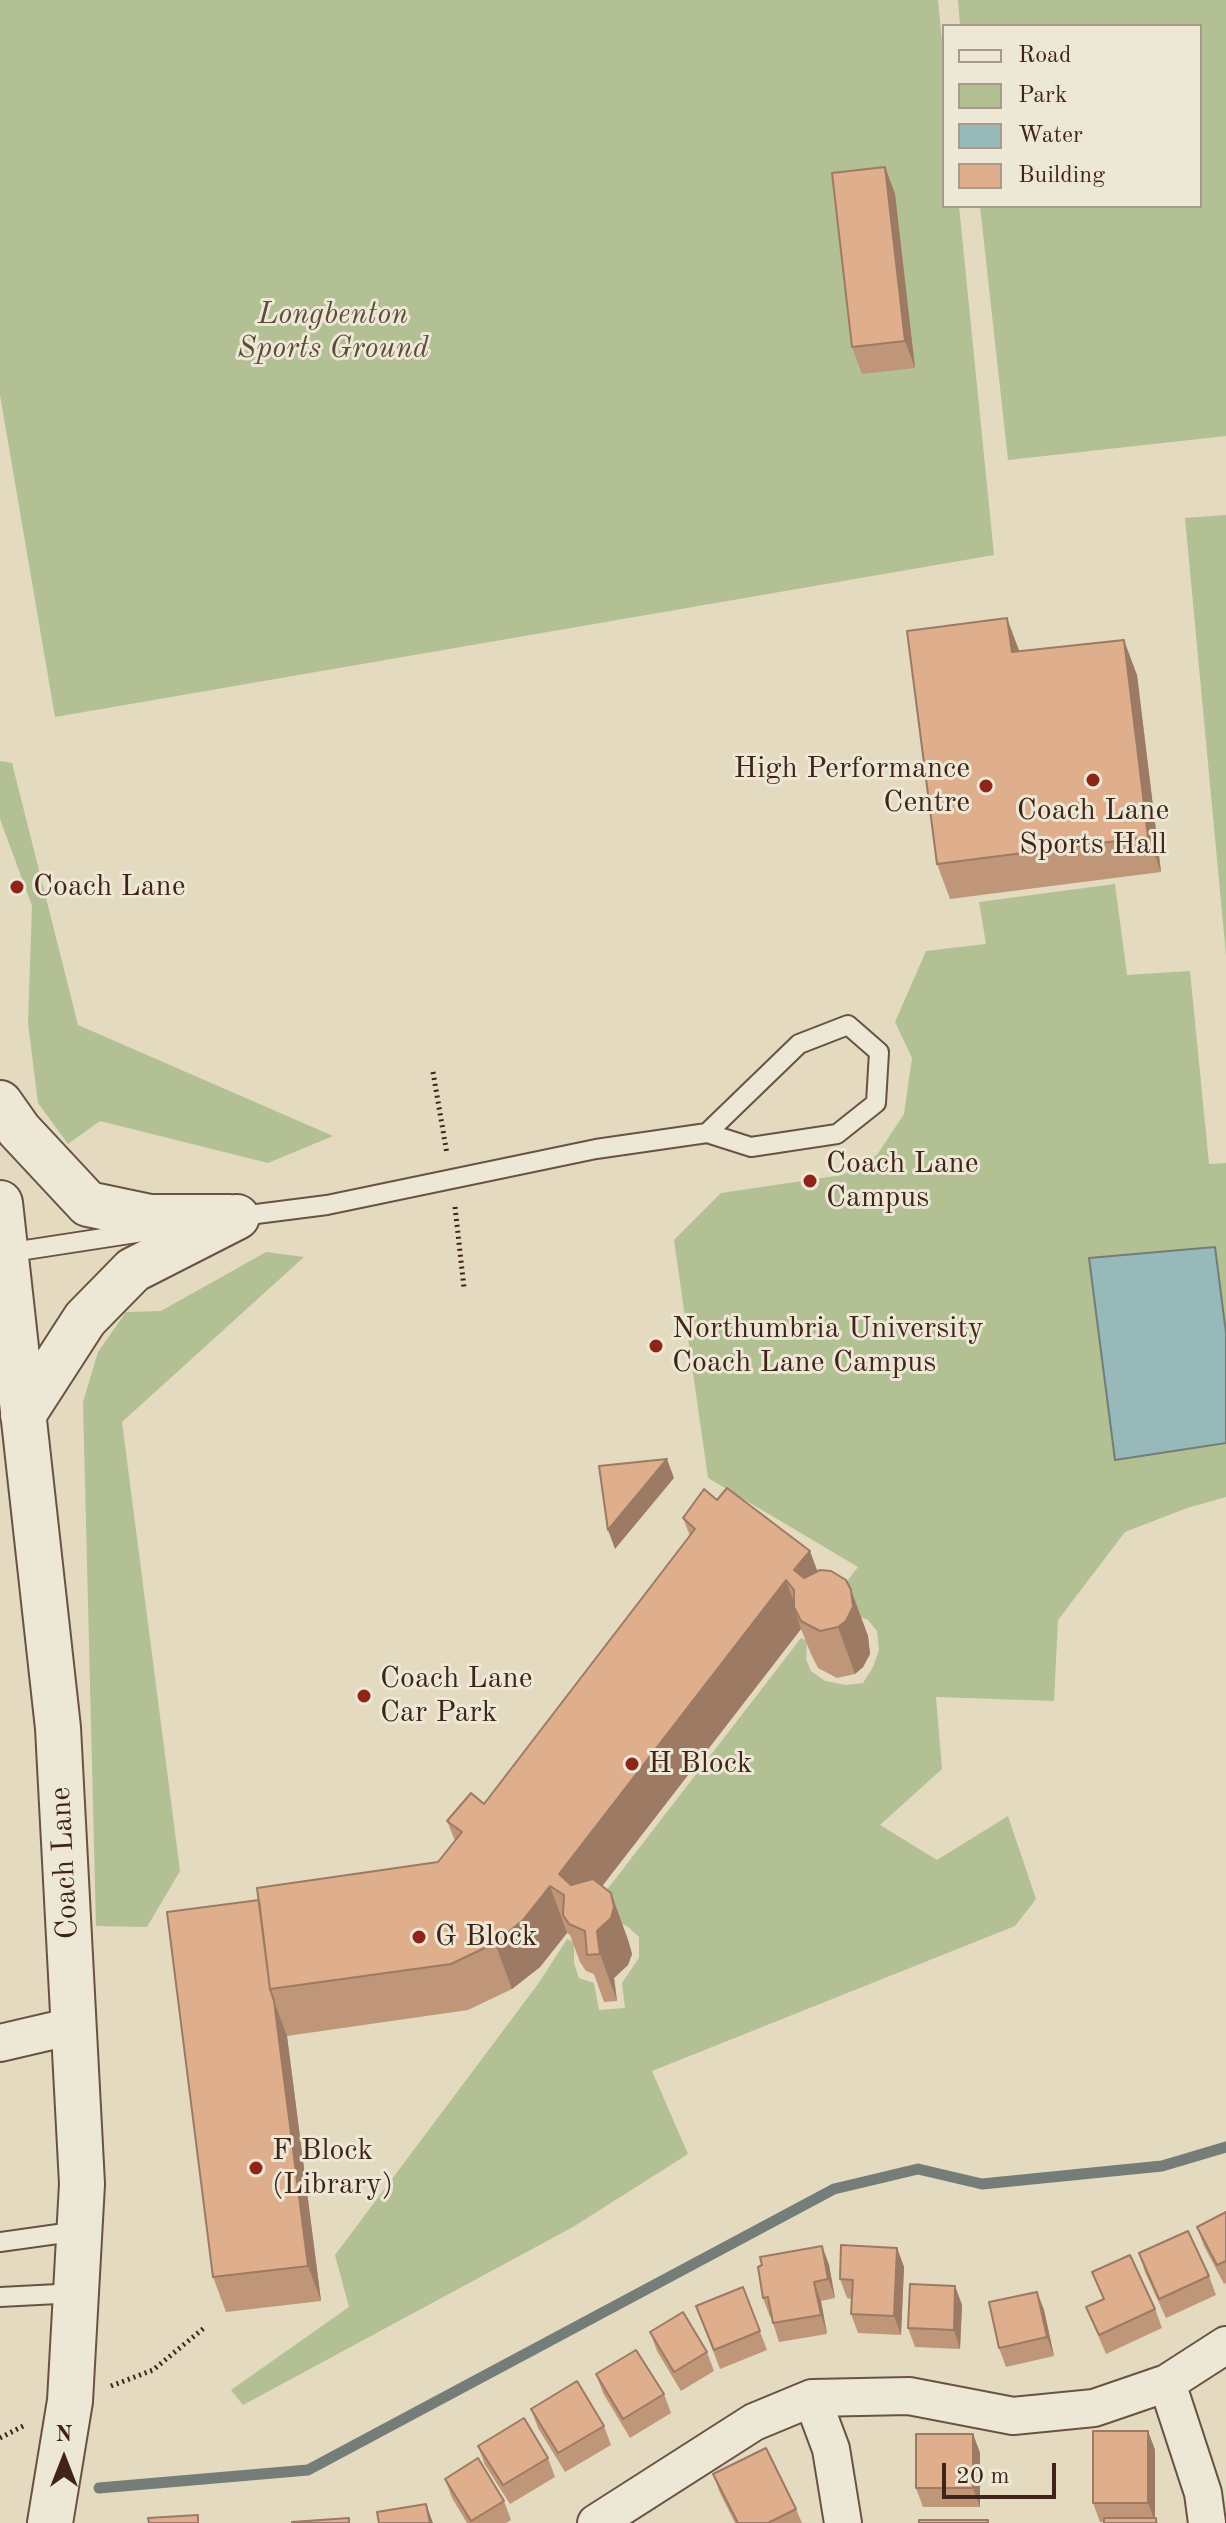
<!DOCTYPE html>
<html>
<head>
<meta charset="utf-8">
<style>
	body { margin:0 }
	#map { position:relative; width:1226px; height:2523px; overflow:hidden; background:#e3dac0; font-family:"Old Standard TT",serif }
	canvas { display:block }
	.legend { position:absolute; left:942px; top:24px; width:260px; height:184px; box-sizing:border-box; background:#ede7d6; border:2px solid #a8998a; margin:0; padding:10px 14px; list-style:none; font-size:24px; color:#412419 }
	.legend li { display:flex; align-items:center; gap:16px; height:40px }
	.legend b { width:40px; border:2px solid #a8998a }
	.north { position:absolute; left:24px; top:2419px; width:80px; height:80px; -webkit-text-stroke:6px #ede7d6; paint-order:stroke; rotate:0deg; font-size:22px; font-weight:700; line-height:32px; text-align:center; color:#412419 }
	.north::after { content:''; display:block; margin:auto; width:28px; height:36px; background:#412419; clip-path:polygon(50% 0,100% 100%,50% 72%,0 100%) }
	.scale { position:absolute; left:942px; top:2463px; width:114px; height:36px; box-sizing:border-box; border:4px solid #412419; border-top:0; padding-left:10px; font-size:24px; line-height:28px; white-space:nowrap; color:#412419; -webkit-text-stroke:6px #ede7d6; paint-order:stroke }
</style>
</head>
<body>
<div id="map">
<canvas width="1226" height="2523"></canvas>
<ul class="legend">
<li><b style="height:10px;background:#ede7d6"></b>Road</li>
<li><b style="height:22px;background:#b2c093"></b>Park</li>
<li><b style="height:22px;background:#97b9b9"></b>Water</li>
<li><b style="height:22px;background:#dfae8d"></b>Building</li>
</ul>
<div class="north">N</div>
<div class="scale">20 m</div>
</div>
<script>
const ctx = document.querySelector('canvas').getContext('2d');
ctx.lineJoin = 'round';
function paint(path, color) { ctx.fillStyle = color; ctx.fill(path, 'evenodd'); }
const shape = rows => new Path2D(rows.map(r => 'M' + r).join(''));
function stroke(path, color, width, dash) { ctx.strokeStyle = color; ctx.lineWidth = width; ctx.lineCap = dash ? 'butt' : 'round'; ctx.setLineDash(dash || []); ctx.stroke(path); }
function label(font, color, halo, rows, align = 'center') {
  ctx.font = font + ' "Old Standard TT",serif'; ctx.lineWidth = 6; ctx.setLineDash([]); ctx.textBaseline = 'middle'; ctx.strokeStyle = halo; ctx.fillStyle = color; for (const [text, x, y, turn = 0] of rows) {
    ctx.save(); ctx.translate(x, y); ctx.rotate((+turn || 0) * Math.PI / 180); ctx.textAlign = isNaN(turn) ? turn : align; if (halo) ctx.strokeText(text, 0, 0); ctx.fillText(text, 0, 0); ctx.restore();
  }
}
const green = shape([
	[0,0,938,0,944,60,944,206,959,206,994,555,55,717,0,395],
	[958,0,1226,0,1226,436,1008,460,980,206,1200,206,1200,26,960,26],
	[1226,515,1226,955,1185,518],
	[0,761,12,763,78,1025,333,1136,268,1163,100,1121,68,1144,38,1103,28,1023,32,906,0,819],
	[1115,884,1127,975,1190,971,1209,1164,1226,1163,1226,1333,1215,1247,1115,1460,1226,1443,1226,1497,1187,1508,1125,1532,1058,1620,1054,1701,936,1697,942,1769,880,1825,937,1860,1008,1816,1036,1899,1015,1926,652,2071,688,2154,573,2227,243,2405,231,2390,349,2307,335,2255,538,1984,567,1939,574,1942,574,1963,579,1978,594,1983,599,2010,625,2008,622,1983,639,1958,639,1937,627,1926,612,1920,586,1917,801,1638,807,1641,806,1659,811,1671,825,1681,846,1685,863,1683,873,1667,879,1650,877,1631,868,1620,852,1613,821,1615,858,1567,708,1478,674,1240,721,1193,842,1175,877,1155,904,1114,912,1058,895,1022,926,951,986,944,979,902],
	[266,1252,304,1257,122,1422,180,1871,147,1927,96,1926,83,1402,98,1352,126,1312,161,1311]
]);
const water = shape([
	[1215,1247,1226,1333,1226,1443,1115,1460,1089,1258,1215,1247]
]);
const stream = shape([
	[99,2488,308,2470,834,2189,918,2169,982,2184,1162,2166,1226,2147]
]);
const path = shape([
	[433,1072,447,1154],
	[455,1207,464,1288],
	[111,2386,153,2370,204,2328],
	[0,2438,25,2425]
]);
const service = shape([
	[233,1217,327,1205,596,1149,707,1133,751,1147,837,1134,876,1103,879,1052,848,1025,799,1044,707,1133],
	[6,1253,149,1231],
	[0,2242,79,2231],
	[0,2297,77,2293]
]);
const minor = shape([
	[0,2043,73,2026],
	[1167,2383,1203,2493,1207,2523],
	[812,2398,831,2449,843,2523],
	[596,2523,754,2422,812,2398,909,2396,1013,2416,1094,2408,1167,2383,1226,2345]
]);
const tertiary = shape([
	[0,1103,19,1130,88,1204,150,1217,230,1217],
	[0,1203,58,1728,82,2184,70,2401,50,2523],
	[23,1415,85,1319,133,1270,237,1217]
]);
const wall = shape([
	[885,167,895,194,915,368,862,374,852,347],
	[1020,651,1137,675,1161,872,950,899,937,864],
	[717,1500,818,1572,851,1590,868,1636,870,1654,863,1667,855,1674,837,1678,818,1668,811,1654,801,1629,602,1886,611,1893,628,1940,632,1954,628,1965,614,1978,617,2001,604,2002,594,1974,586,1971,580,1962,570,1935,567,1933,540,1967,512,1989,468,2010,287,2036,321,2301,226,2312,213,2277,259,1900,438,1862,455,1841,447,1821,484,1804,690,1536,683,1518],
	[1226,2212,1226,2283,1224,2284,1204,2246,1197,2227],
	[822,2246,829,2265,835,2298,821,2301,827,2334,779,2342,771,2317,770,2317,763,2298],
	[897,2248,904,2267,901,2335,858,2333,851,2314,852,2299,847,2298,840,2279],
	[1139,2253,1209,2276,1216,2295,1166,2318,1145,2272],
	[1092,2272,1155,2309,1162,2328,1106,2354,1086,2307,1103,2299],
	[955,2286,962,2305,960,2349,915,2347,908,2328],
	[743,2287,767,2350,720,2369,696,2306],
	[1037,2292,1044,2310,1054,2356,1006,2367,999,2348],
	[650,2332,707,2352,714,2371,681,2391,657,2351],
	[596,2374,664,2394,671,2413,630,2438,603,2393],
	[531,2409,604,2426,611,2445,565,2472,538,2428],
	[1148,2431,1155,2450,1155,2518,1158,2523,1100,2522,1093,2503],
	[973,2434,980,2453,980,2507,923,2507,916,2488],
	[478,2446,548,2458,555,2477,510,2504,485,2465],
	[713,2474,796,2509,802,2523,735,2523,720,2493],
	[445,2479,504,2501,511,2520,506,2523,467,2523,452,2498]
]);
const shadedWall = shape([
	[885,167,895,194,915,368,905,341],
	[1007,618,1020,653,1012,652],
	[1124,640,1137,675,1161,872,1148,837],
	[667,1459,674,1478,615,1549,608,1530],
	[810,1551,827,1597,794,1570],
	[786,1580,803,1627,794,1607,801,1629,576,1920,559,1874],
	[851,1590,868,1636,870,1654,863,1667,855,1674,838,1627],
	[550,1886,567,1933,540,1967,512,1989,495,1943],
	[611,1893,628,1940,632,1954,628,1965,614,1978,617,2001,600,1954,597,1931],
	[274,2001,287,2036,321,2301,308,2266],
	[822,2246,829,2265,835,2298,828,2279],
	[897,2248,904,2267,901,2335,894,2316],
	[814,2282,821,2301,827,2334,821,2315],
	[955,2286,962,2305,960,2349,954,2330],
	[1037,2292,1044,2310,1054,2356,1047,2337],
	[1148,2431,1155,2450,1155,2522,1148,2503],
	[973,2434,980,2453,980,2507,973,2488],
	[426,2504,433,2523,430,2523]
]);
const building = shape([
	[885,167,905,341,852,347,832,173,885,167],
	[1007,618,1012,652,1124,640,1148,837,937,864,907,631,1007,618],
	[667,1459,608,1530,599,1466,667,1459],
	[727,1488,810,1551,794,1570,804,1578,820,1570,831,1571,846,1580,851,1590,853,1607,846,1621,838,1627,820,1631,801,1621,794,1607,794,1590,786,1580,559,1874,571,1885,593,1879,611,1893,614,1907,611,1918,597,1931,600,1954,587,1955,585,1931,569,1924,563,1915,564,1895,550,1886,523,1920,495,1943,451,1964,270,1989,257,1888,438,1862,462,1832,447,1821,471,1793,484,1804,695,1529,683,1518,704,1489,717,1500,727,1488],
	[259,1900,270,1989,274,2001,308,2266,213,2277,167,1912,259,1900],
	[1226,2212,1226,2261,1217,2265,1197,2227,1226,2212],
	[1188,2231,1209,2276,1159,2299,1139,2253,1188,2231],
	[841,2245,897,2248,894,2316,851,2314,853,2280,840,2279,841,2245],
	[822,2246,828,2279,814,2282,821,2315,773,2323,768,2297,763,2298,758,2267,762,2265,760,2257,822,2246],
	[1130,2255,1155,2309,1099,2335,1086,2307,1104,2299,1092,2272,1130,2255],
	[910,2284,955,2286,954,2330,908,2328,910,2284],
	[743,2287,760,2331,714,2350,696,2306,743,2287],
	[1037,2292,1047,2337,999,2348,989,2302,1037,2292],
	[683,2312,707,2352,674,2372,650,2332,683,2312],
	[636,2350,664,2394,623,2419,596,2374,636,2350],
	[577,2381,604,2426,558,2453,531,2409,577,2381],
	[524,2418,548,2458,503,2485,478,2446,524,2418],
	[1093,2431,1148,2431,1148,2503,1093,2503,1093,2431],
	[916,2434,973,2434,973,2488,916,2488,916,2434],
	[766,2448,796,2509,768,2523,738,2523,713,2474,766,2448],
	[478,2458,504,2501,471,2521,445,2479,478,2458],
	[426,2504,430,2523,379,2523,377,2512,426,2504],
	[198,2515,198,2523,149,2523,148,2518,198,2515],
	[349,2518,349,2523,292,2523,292,2522,349,2518],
	[1104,2518,1156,2518,1156,2523,1104,2523,1104,2518],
	[919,2520,988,2520,988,2523,919,2523,919,2520]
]);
const markers = [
	[1093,780,8,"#8f2418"],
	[986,786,8,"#8f2418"],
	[17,887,8,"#8f2418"],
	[810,1181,8,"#8f2418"],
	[656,1346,8,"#8f2418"],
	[364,1696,8,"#8f2418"],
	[632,1764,8,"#8f2418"],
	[419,1937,8,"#8f2418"],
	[256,2168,8,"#8f2418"]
];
const parkNames = [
	["Longbenton",333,315],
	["Sports Ground",333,349]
];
const poiNames = [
	["High Performance",970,769,"right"],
	["Centre",970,803,"right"],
	["Coach Lane",1093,811,"center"],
	["Sports Hall",1093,845,"center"],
	["Coach Lane",33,887],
	["Coach Lane",826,1164],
	["Campus",826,1198],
	["Northumbria University",672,1329],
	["Coach Lane Campus",672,1363],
	["Coach Lane",380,1679],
	["Car Park",380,1713],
	["H Block",648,1764],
	["G Block",435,1937],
	["F Block",272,2151],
	["(Library)",272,2185]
];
const streetNames = [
	["Coach Lane",65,1863,-93]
];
paint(green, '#b2c093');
paint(water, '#97b9b9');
stroke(water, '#757d79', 2);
stroke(stream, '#757d79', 11);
stroke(service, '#6a5243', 22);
stroke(minor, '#6a5243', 40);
stroke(tertiary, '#6a5243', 48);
stroke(path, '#412419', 5, [2, 4]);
stroke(service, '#ede7d6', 18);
stroke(minor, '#ede7d6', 36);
stroke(tertiary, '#ede7d6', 44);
paint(wall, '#c09679');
paint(shadedWall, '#9c7a63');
paint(building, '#dfae8d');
stroke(building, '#9c7a63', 2);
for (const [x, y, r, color] of markers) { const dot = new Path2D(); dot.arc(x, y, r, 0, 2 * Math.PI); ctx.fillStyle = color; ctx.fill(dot); stroke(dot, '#ede7d6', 3); }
label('italic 30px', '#5d4b38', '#ede7d6', parkNames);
label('30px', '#412419', '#ede7d6', poiNames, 'left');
label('30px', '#412419', '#ede7d6', streetNames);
</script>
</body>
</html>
